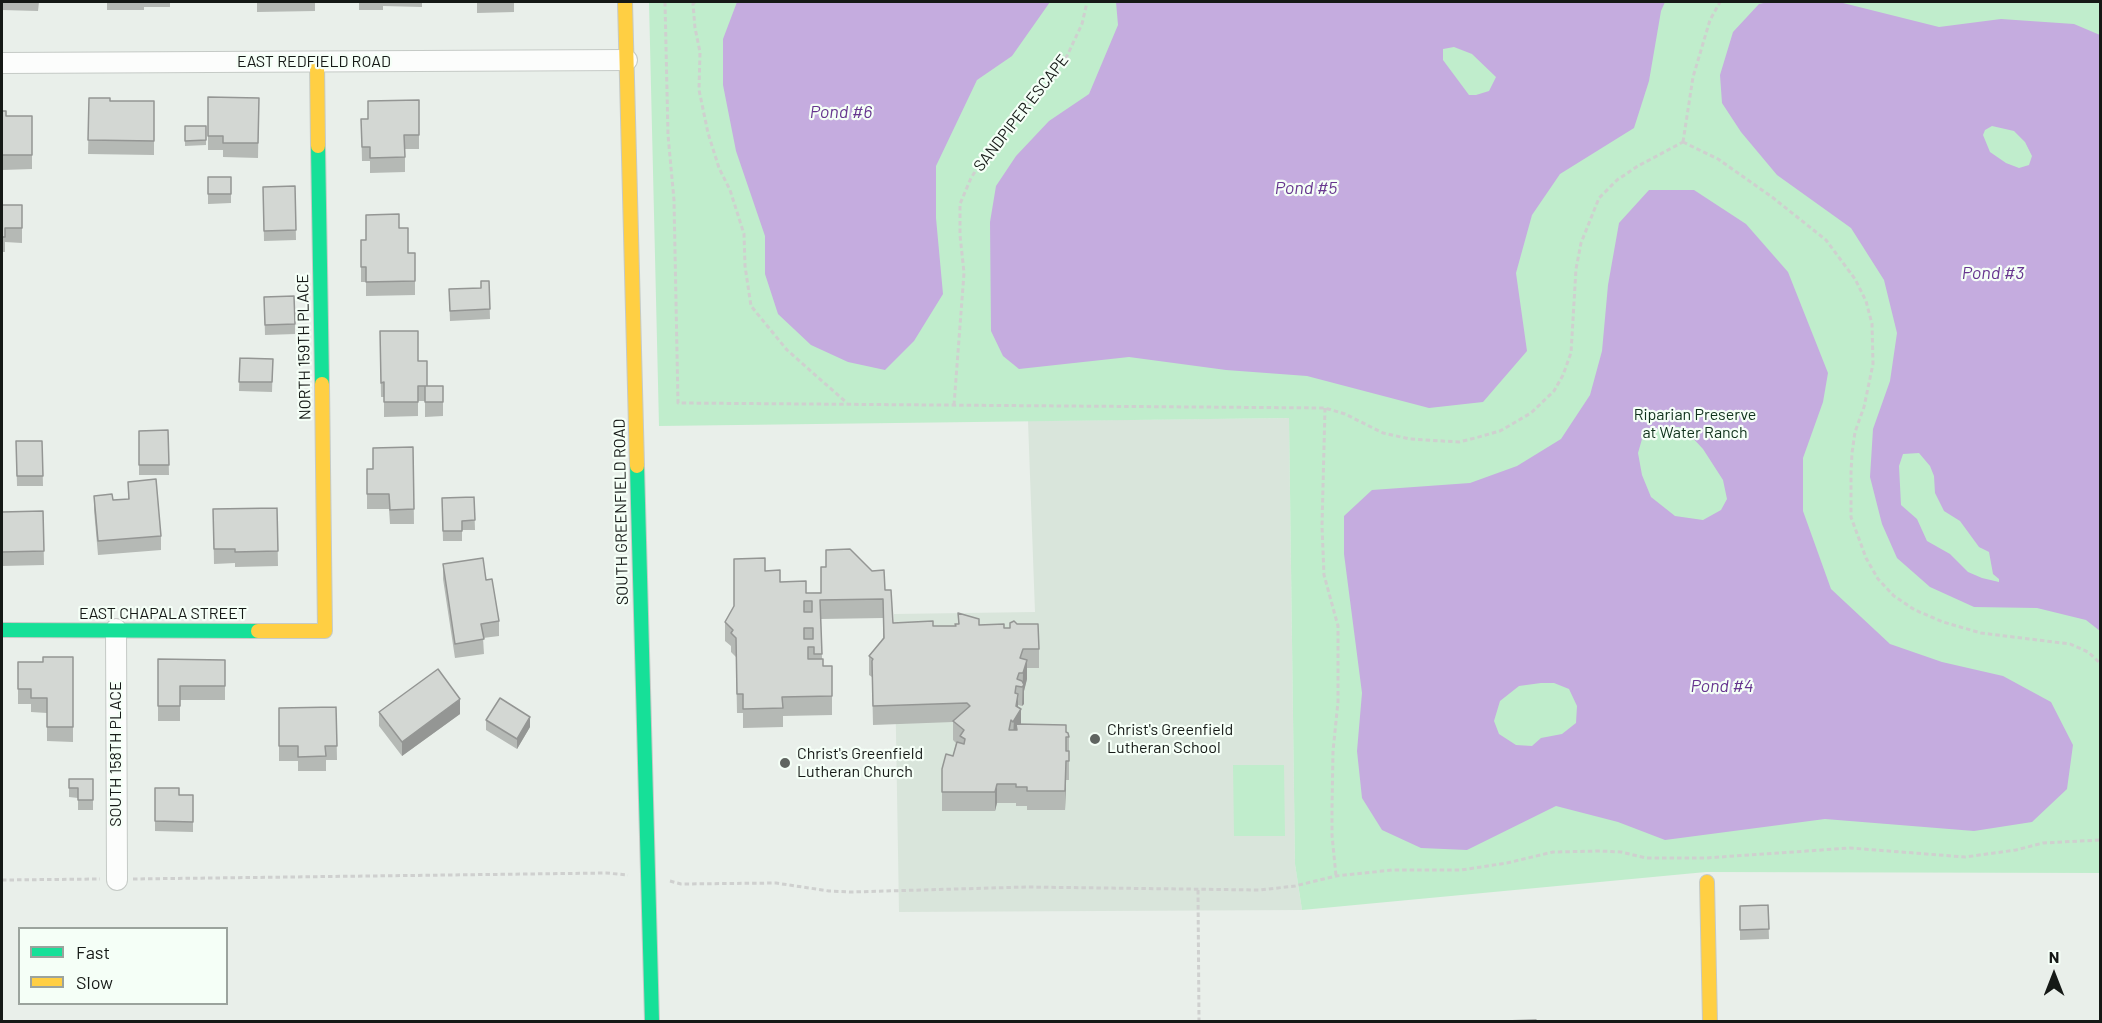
<!DOCTYPE html>
<html>
<head>
<meta charset="utf-8">
<style>
	body { margin:0 }
	#map { position:relative; width:2102px; height:1023px; overflow:hidden; background:#e9efea; font-family:Barlow,sans-serif }
	canvas { display:block }
	.frame { position:absolute; inset:0; border:3px solid #151916; pointer-events:none }
	.legend { position:absolute; left:18px; top:927px; width:210px; height:78px; box-sizing:border-box; background:#f5fff7; border:2px solid #9ba39d; margin:0; padding:8px 10px; list-style:none; font-size:18px; color:#151916 }
	.legend li { display:flex; align-items:center; gap:12px; height:30px }
	.legend b { width:30px; border:2px solid #9ba39d }
	.north { position:absolute; left:2024px; top:945px; width:60px; height:60px; -webkit-text-stroke:4px #f5fff7; paint-order:stroke; rotate:0deg; font-size:16px; font-weight:700; line-height:24px; text-align:center; color:#151916 }
	.north::after { content:''; display:block; margin:auto; width:21px; height:27px; background:#151916; clip-path:polygon(50% 0,100% 100%,50% 72%,0 100%) }
</style>
</head>
<body>
<div id="map">
<canvas width="2102" height="1023"></canvas>
<div class="frame"></div>
<ul class="legend">
<li><b style="height:8px;background:#16e098"></b>Fast</li>
<li><b style="height:8px;background:#ffcf43"></b>Slow</li>
</ul>
<div class="north">N</div>
</div>
<script>
const ctx = document.querySelector('canvas').getContext('2d');
ctx.lineJoin = 'round';
function paint(path, color) { ctx.fillStyle = color; ctx.fill(path, 'evenodd'); }
const shape = rows => new Path2D(rows.map(r => 'M' + r).join(''));
function stroke(path, color, width, dash) { ctx.strokeStyle = color; ctx.lineWidth = width; ctx.lineCap = dash ? 'butt' : 'round'; ctx.setLineDash(dash || []); ctx.stroke(path); }
function label(font, color, halo, rows, align = 'center') {
  ctx.font = font + ' Barlow,sans-serif'; ctx.lineWidth = 4.5; ctx.setLineDash([]); ctx.textBaseline = 'middle'; ctx.strokeStyle = halo; ctx.fillStyle = color; for (const [text, x, y, turn = 0] of rows) {
    ctx.save(); ctx.translate(x, y); ctx.rotate((+turn || 0) * Math.PI / 180); ctx.textAlign = isNaN(turn) ? turn : align; if (halo) ctx.strokeText(text, 0, 0); ctx.fillText(text, 0, 0); ctx.restore();
  }
}
const built = shape([
	[1289,418,1295,864,1302,910,899,912,894,614,1035,612,1028,421]
]);
const green = shape([
	[649,2,2100,2,2100,873,1706,872,1302,910,1295,864,1289,418,659,426],
	[1233,765,1284,765,1285,836,1234,836]
]);
const water = shape([
	[737,2,1050,2,1012,56,977,80,936,166,936,218,943,294,914,341,885,370,848,362,811,345,778,314,765,274,765,236,736,151,723,85,723,39],
	[1116,2,1665,2,1661,11,1649,81,1634,128,1560,174,1532,215,1516,273,1527,351,1483,402,1429,408,1307,376,1226,370,1129,357,1019,369,1003,356,991,331,990,222,996,186,1016,156,1049,121,1089,94,1118,25],
	[1454,47,1472,54,1496,77,1489,91,1476,95,1469,95,1443,60,1443,49],
	[1768,2,1839,2,1939,27,2001,19,2074,24,2100,35,2100,631,2086,620,2037,608,1974,607,1930,587,1897,558,1882,524,1870,477,1873,429,1890,381,1897,333,1884,280,1851,228,1777,175,1741,132,1722,103,1720,75,1733,32,1759,4],
	[1992,126,2014,131,2025,142,2032,156,2029,165,2019,168,2006,163,1990,152,1983,135,1985,130],
	[1919,453,1930,466,1934,476,1935,493,1944,511,1960,521,1979,547,1989,552,1993,574,1999,579,1999,582,1982,578,1968,572,1950,554,1927,541,1917,519,1901,505,1899,466,1903,454],
	[1649,190,1694,190,1746,224,1788,272,1828,373,1823,402,1803,458,1803,511,1831,589,1890,644,1942,662,2003,676,2051,702,2073,745,2067,789,2032,822,1974,831,1825,819,1665,840,1618,822,1556,806,1467,850,1421,848,1382,830,1362,798,1357,751,1362,693,1344,554,1344,516,1372,490,1470,483,1517,466,1561,439,1590,395,1602,351,1608,285,1619,223],
	[1679,427,1690,435,1703,449,1723,480,1727,499,1721,510,1703,520,1675,516,1651,497,1642,475,1638,453,1642,439,1648,432,1660,428],
	[1541,683,1554,683,1569,689,1577,706,1576,723,1562,734,1541,738,1532,746,1516,745,1499,734,1494,721,1500,701,1519,686]
]);
const path = shape([
	[665,2,668,135,674,200,678,403,1325,408,1345,414,1383,433,1410,439,1459,442,1475,438,1500,431,1531,413,1554,391,1563,375,1571,353,1576,269,1581,243,1599,198,1617,180,1638,166,1683,142],
	[695,2,693,4,695,28,700,52,699,90,708,133,719,168,730,190,744,234,745,266,751,306,787,350,847,403],
	[1683,142,1718,159,1772,197,1826,240,1855,279,1866,301,1872,324,1873,364,1864,407,1855,432,1852,453,1851,472,1851,517,1866,558,1878,579,1894,596,1915,610,1943,622,1981,633,2070,644,2088,652,2100,663],
	[1683,142,1693,77,1710,20,1720,2],
	[954,405,964,273,960,235,960,204,971,178,990,148,1066,58,1082,24,1087,2],
	[1325,408,1322,526,1324,575,1338,626,1338,702,1333,751,1332,808,1332,835,1336,876],
	[133,879,606,873,628,875],
	[2,880,100,879],
	[670,881,681,884,776,883,829,891,851,892,1026,887,1260,890,1295,886,1336,876,1392,870,1461,870,1507,863,1553,852,1600,851,1621,852,1646,858,1706,858,1850,848,1965,857,2016,850,2043,843,2100,840],
	[1198,890,1199,1022]
]);
const street = shape([
	[2,63,627,60],
	[116,629,117,880]
]);
const fast = shape([
	[318,146,322,384],
	[637,466,652,1022],
	[2,630,258,631]
]);
const slow = shape([
	[625,2,637,466],
	[317,62,318,146],
	[258,631,325,631,322,384],
	[1707,882,1710,1022]
]);
const wall = shape([
	[2,2,39,2,38,11,2,10],
	[107,2,170,2,170,7,144,7,144,10,107,10],
	[257,2,315,2,315,11,257,12],
	[359,2,422,2,422,7,383,6,383,10,359,10],
	[477,2,533,2,533,3,514,3,514,12,477,13],
	[208,97,259,98,258,158,223,157,223,150,208,150],
	[89,98,110,101,154,101,154,155,88,154],
	[419,100,419,149,405,149,405,172,370,173,370,161,362,161,361,119,368,119],
	[2,111,6,116,32,116,32,169,2,170],
	[185,126,206,126,206,145,185,146],
	[208,177,231,177,231,203,208,204],
	[295,186,296,240,264,241,263,187],
	[2,205,22,205,22,243,5,242,5,252,2,252],
	[399,228,408,253,415,253,415,295,366,296,366,282,361,282,361,254,366,240],
	[489,281,490,319,450,321,449,289,481,288],
	[264,297,295,324,295,334,265,335],
	[380,331,418,361,427,386,443,386,443,416,425,417,425,401,418,401,418,416,384,417,384,397,381,397],
	[240,358,273,359,272,392,239,391],
	[168,430,169,475,139,475,139,431],
	[16,441,42,441,43,486,17,486],
	[413,447,414,524,390,524,389,509,367,509,367,469,373,469],
	[128,482,161,536,161,550,98,555,94,510,94,496,113,500,128,499],
	[474,497,475,530,462,530,462,541,443,541,442,498],
	[277,508,278,566,235,567,235,563,214,564,213,509],
	[43,511,44,565,2,566,2,512],
	[443,564,499,621,499,636,483,638,484,654,455,658,443,579],
	[765,571,780,582,806,593,885,590,893,623,933,626,955,626,958,624,958,613,979,625,1004,628,1039,649,1039,668,1027,668,1027,679,1024,691,1024,704,1022,706,1018,705,1018,707,1021,724,1066,732,1069,737,1069,780,1066,780,1065,810,1027,810,1027,806,1016,806,1016,803,997,803,995,811,942,811,942,769,953,756,956,743,953,740,953,722,873,725,872,677,869,675,869,656,883,638,883,618,821,619,822,659,823,666,832,666,832,715,783,716,783,727,743,728,743,713,737,713,736,657,731,652,731,646,725,641,725,622],
	[73,657,73,742,47,741,47,713,31,712,31,704,18,704,18,662,43,662],
	[158,659,225,660,225,700,180,700,180,721,158,721],
	[336,707,337,760,326,760,326,771,298,771,298,761,279,761,279,708],
	[379,712,460,714,402,756,379,726],
	[486,720,530,727,517,749,486,730],
	[69,779,93,779,93,810,78,810,78,798,69,797],
	[155,788,179,795,193,795,193,832,155,831],
	[1768,905,1769,939,1740,940,1740,906]
]);
const shadedWall = shape([
	[1027,660,1027,679,1024,691,1024,704,1022,706,1023,673],
	[1016,686,1016,703,1018,694,1018,714,1021,709,1021,728,1016,724,1016,736,1013,741,1015,693],
	[460,699,460,714,402,756,402,742],
	[530,717,530,727,517,749,517,739],
	[1066,761,1066,780,1065,810,1065,791],
	[997,784,997,803,995,811,995,792]
]);
const building = shape([
	[208,97,259,98,258,143,223,143,223,136,208,136,208,97],
	[89,98,110,98,110,101,154,101,154,141,88,140,89,98],
	[419,100,419,135,404,135,405,157,370,158,370,147,362,147,361,119,368,119,368,101,419,100],
	[2,111,6,111,6,116,32,116,32,155,2,155,2,111],
	[185,126,206,126,206,140,185,141,185,126],
	[208,177,231,177,231,194,208,194,208,177],
	[295,186,296,230,264,231,263,187,295,186],
	[2,205,22,205,22,228,5,228,5,237,2,237,2,205],
	[399,214,399,228,408,228,408,253,415,253,415,281,366,282,366,267,361,267,361,240,366,240,366,215,399,214],
	[481,281,489,281,490,309,450,311,449,289,481,288,481,281],
	[294,296,295,324,265,325,264,297,294,296],
	[380,331,418,331,418,361,427,361,427,386,418,386,418,402,384,402,384,382,381,383,380,331],
	[240,358,273,359,272,382,239,382,240,358],
	[425,386,443,386,443,402,425,402,425,386],
	[168,430,169,465,139,465,139,431,168,430],
	[16,441,42,441,43,476,17,476,16,441],
	[413,447,414,509,390,510,389,494,367,494,367,469,373,469,373,448,413,447],
	[156,479,161,536,98,541,94,496,112,494,113,500,129,499,128,482,156,479],
	[474,497,475,520,462,521,462,531,443,531,442,498,474,497],
	[277,508,278,551,235,552,235,549,214,549,213,509,277,508],
	[43,511,44,551,2,552,2,512,43,511],
	[850,549,872,571,884,570,885,590,891,590,893,623,933,621,933,626,956,626,955,624,959,624,958,613,979,619,979,625,1004,624,1004,628,1010,628,1010,623,1014,621,1017,624,1038,624,1039,649,1023,649,1020,658,1027,660,1023,673,1019,673,1017,679,1022,681,1024,685,1022,687,1016,686,1015,693,1018,694,1016,706,1021,709,1013,722,1011,720,1009,730,1017,730,1016,724,1066,725,1066,732,1068,733,1069,737,1066,737,1066,751,1069,751,1069,761,1066,761,1065,791,1027,791,1027,787,1016,787,1016,784,997,784,995,792,942,792,942,769,946,754,953,756,957,742,964,744,965,739,960,736,964,730,953,721,970,706,967,703,873,706,872,661,873,659,869,656,884,638,883,599,820,600,822,654,814,654,814,647,808,647,808,659,823,659,823,666,832,666,832,696,782,697,783,708,743,709,743,694,737,694,736,638,731,633,733,630,725,622,734,606,734,559,765,558,765,571,780,570,780,582,806,581,806,593,821,593,821,567,826,567,826,550,850,549],
	[804,601,812,601,812,612,804,612,804,601],
	[804,628,813,628,813,639,804,639,804,628],
	[483,558,486,580,492,579,499,621,481,624,484,639,455,644,443,564,483,558],
	[43,657,73,657,73,727,47,727,47,698,31,698,31,689,18,689,18,662,43,662,43,657],
	[158,659,225,660,225,686,180,686,180,706,158,706,158,659],
	[438,669,460,699,402,742,379,712,438,669],
	[500,698,530,717,517,739,486,720,500,698],
	[336,707,337,746,325,746,326,756,298,757,298,746,279,746,279,708,336,707],
	[69,779,93,779,93,800,78,800,78,788,69,788,69,779],
	[155,788,179,788,179,795,193,795,193,822,155,821,155,788],
	[1768,905,1769,929,1740,930,1740,906,1768,905],
	[1536,1020,1536,1022,1504,1022,1504,1021,1536,1020]
]);
const markers = [
	[1095,739,6,"#5f6460"],
	[785,763,6,"#5f6460"]
];
const streetNames = [
	["EAST REDFIELD ROAD",314,62],
	["SANDPIPER ESCAPE",1021,113,-52],
	["NORTH 159TH PLACE",304,347,-91],
	["SOUTH GREENFIELD ROAD",621,512,-91],
	["EAST CHAPALA STREET",163,614],
	["SOUTH 158TH PLACE",116,754,-90]
];
const parkNames = [
	["Riparian Preserve",1695,415],
	["at Water Ranch",1695,433]
];
const poiNames = [
	["Christ's Greenfield",1107,730],
	["Lutheran School",1107,748],
	["Christ's Greenfield",797,754],
	["Lutheran Church",797,772]
];
const waterNames = [
	["Pond #6",841,112],
	["Pond #5",1306,188],
	["Pond #3",1993,273],
	["Pond #4",1722,686]
];
paint(built, '#d9e5db');
paint(green, '#c0edcc');
paint(water, '#c5acdf');
stroke(street, '#c5cac6', 22);
stroke(fast, '#c5cac6', 16);
stroke(slow, '#c5cac6', 16);
stroke(path, '#cfd0cf', 3, [4.5, 3]);
stroke(street, '#fcfdfc', 20);
stroke(fast, '#16e098', 14);
stroke(slow, '#ffcf43', 14);
paint(wall, '#b5b9b5');
paint(shadedWall, '#949694');
paint(building, '#d3d7d3');
stroke(building, '#949694', 1.5);
for (const [x, y, r, color] of markers) { const dot = new Path2D(); dot.arc(x, y, r, 0, 2 * Math.PI); ctx.fillStyle = color; ctx.fill(dot); stroke(dot, '#f5fff7', 2); }
label('16px', '#151916', '#f5fff7', streetNames);
label('16px', '#0f311b', '#f5fff7', parkNames);
label('16px', '#151916', '#f5fff7', poiNames, 'left');
label('italic 18px', '#67368f', '#f5fff7', waterNames);
</script>
</body>
</html>
